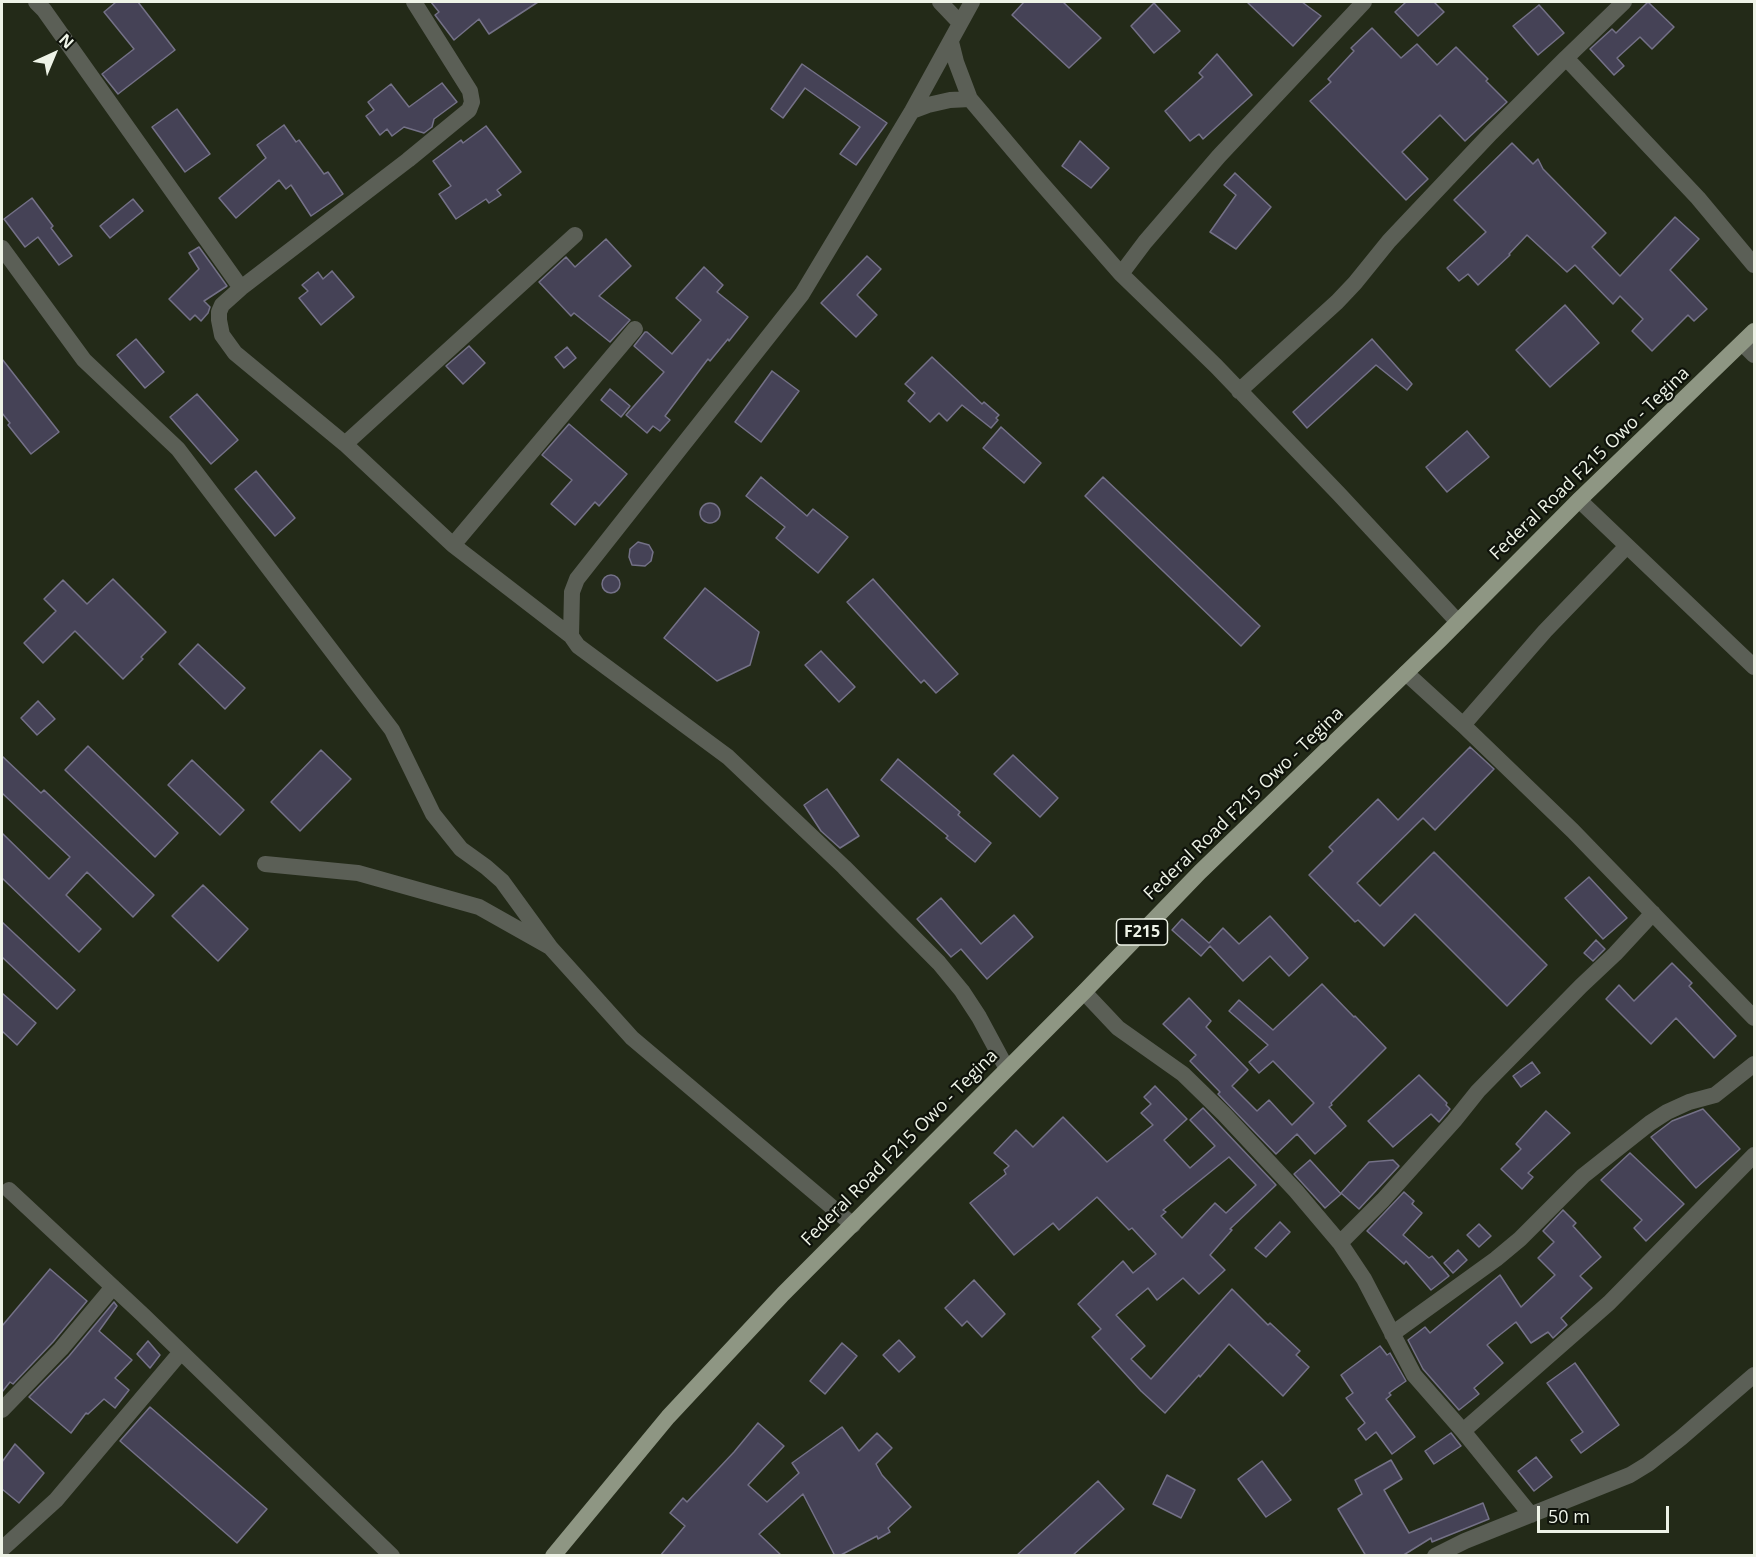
<!DOCTYPE html>
<html>
<head>
<meta charset="utf-8">
<style>
	body { margin:0 }
	#map { position:relative; width:1756px; height:1557px; overflow:hidden; background:#232a18; font-family:"Open Sans",sans-serif }
	canvas { display:block }
	.frame { position:absolute; inset:0; border:3px solid #eef3e7; pointer-events:none }
	.north { position:absolute; left:24px; top:24px; width:60px; height:60px; -webkit-text-stroke:4px #0e120a; paint-order:stroke; rotate:44deg; font-size:16px; font-weight:700; line-height:24px; text-align:center; color:#eef3e7 }
	.north::after { content:''; display:block; margin:auto; width:21px; height:27px; background:#eef3e7; clip-path:polygon(50% 0,100% 100%,50% 72%,0 100%) }
	.scale { position:absolute; left:1537px; top:1506px; width:132px; height:27px; box-sizing:border-box; border:3px solid #eef3e7; border-top:0; padding-left:8px; font-size:18px; line-height:21px; white-space:nowrap; color:#eef3e7; -webkit-text-stroke:4px #0e120a; paint-order:stroke }
</style>
</head>
<body>
<div id="map">
<canvas width="1756" height="1557"></canvas>
<div class="frame"></div>
<div class="north">N</div>
<div class="scale">50 m</div>
</div>
<script>
const ctx = document.querySelector('canvas').getContext('2d');
ctx.lineJoin = 'round';
function paint(path, color) { ctx.fillStyle = color; ctx.fill(path, 'evenodd'); }
const shape = rows => new Path2D(rows.map(r => 'M' + r).join(''));
function stroke(path, color, width, dash) { ctx.strokeStyle = color; ctx.lineWidth = width; ctx.lineCap = dash ? 'butt' : 'round'; ctx.setLineDash(dash || []); ctx.stroke(path); }
function label(font, color, halo, rows, align = 'center') {
  ctx.font = font + ' "Open Sans",sans-serif'; ctx.lineWidth = 4.5; ctx.setLineDash([]); ctx.textBaseline = 'middle'; ctx.strokeStyle = halo; ctx.fillStyle = color; for (const [text, x, y, turn = 0] of rows) {
    ctx.save(); ctx.translate(x, y); ctx.rotate((+turn || 0) * Math.PI / 180); ctx.textAlign = isNaN(turn) ? turn : align; if (halo) ctx.strokeText(text, 0, 0); ctx.fillText(text, 0, 0); ctx.restore();
  }
}
const building = shape([
	[116,2,138,2,175,50,118,94,102,74,134,49,104,12,116,2],
	[431,2,538,2,489,34,479,19,454,40,435,15,439,12,431,2],
	[1024,2,1063,2,1101,38,1069,68,1012,15,1024,2],
	[1247,2,1302,2,1321,16,1293,46,1247,2],
	[1406,2,1434,2,1444,12,1418,36,1395,12,1406,2],
	[1648,2,1674,27,1652,49,1640,37,1617,58,1624,66,1614,75,1590,49,1612,29,1616,33,1648,2],
	[1154,3,1180,31,1154,53,1131,26,1154,3],
	[1539,5,1564,33,1538,55,1513,26,1539,5],
	[1372,28,1401,58,1417,44,1437,65,1456,47,1488,79,1486,81,1507,102,1465,141,1440,115,1402,152,1428,179,1406,200,1310,101,1331,82,1328,79,1354,51,1351,48,1372,28],
	[1217,54,1252,95,1203,139,1199,134,1190,141,1165,111,1203,77,1199,73,1217,54],
	[802,64,887,123,856,165,840,154,860,127,805,88,783,118,771,109,802,64],
	[442,83,457,102,434,119,432,127,424,133,404,127,392,136,387,129,380,135,366,116,374,110,368,102,391,84,409,107,442,83],
	[177,109,210,154,185,172,152,127,177,109],
	[284,125,296,142,299,140,324,174,328,172,343,194,311,216,291,185,286,189,279,180,236,218,219,198,266,158,257,145,284,125],
	[486,126,521,172,497,190,501,195,489,203,486,199,456,219,439,194,451,186,433,161,461,140,463,143,486,126],
	[1080,141,1109,168,1091,188,1062,166,1080,141],
	[1512,143,1533,164,1538,159,1543,169,1606,233,1592,247,1620,276,1675,217,1699,239,1670,270,1707,309,1694,321,1688,315,1652,351,1632,331,1643,319,1620,296,1613,304,1575,265,1567,272,1527,235,1509,254,1510,255,1478,285,1468,274,1459,281,1447,268,1486,232,1454,200,1512,143],
	[1235,173,1271,207,1236,249,1210,232,1236,195,1224,185,1235,173],
	[32,198,53,226,51,228,72,256,59,265,38,237,25,247,4,219,32,198],
	[133,199,143,211,110,238,100,226,133,199],
	[606,239,631,266,599,296,630,320,610,342,574,313,571,316,539,282,566,257,575,267,606,239],
	[199,247,227,286,204,301,210,307,208,313,201,321,195,315,190,320,169,299,199,269,189,253,199,247],
	[867,256,881,269,857,295,877,315,856,337,821,303,867,256],
	[704,267,723,285,717,292,748,317,729,341,728,339,710,361,708,359,665,416,670,420,660,431,653,426,647,433,626,415,664,372,634,346,645,332,647,332,672,354,701,320,676,298,704,267],
	[332,271,354,297,321,325,299,298,308,291,302,285,318,272,323,279,332,271],
	[1565,305,1599,343,1550,387,1516,350,1565,305],
	[136,339,164,372,145,388,117,355,136,339],
	[1372,339,1412,384,1407,390,1376,365,1307,428,1293,412,1372,339],
	[469,346,485,363,463,384,446,366,469,346],
	[567,347,576,358,564,368,555,357,567,347],
	[932,357,982,404,984,402,999,415,996,418,998,420,991,428,962,405,947,421,939,413,930,422,908,401,915,393,905,384,932,357],
	[2,359,59,432,31,454,8,425,10,423,2,413,2,359],
	[772,371,799,391,761,442,735,422,772,371],
	[610,389,630,406,621,417,601,400,610,389],
	[197,394,238,440,211,464,170,417,197,394],
	[569,424,627,474,599,506,595,502,575,525,551,504,572,480,542,455,569,424],
	[1001,427,1041,463,1024,483,983,448,1001,427],
	[1467,431,1489,457,1447,492,1426,467,1467,431],
	[256,471,295,518,275,536,235,489,256,471],
	[761,477,807,516,813,509,848,537,818,573,776,538,785,527,746,496,761,477],
	[1103,477,1260,626,1241,646,1085,496,1103,477],
	'700 513a10 10 0 1 1 20 0a10 10 0 1 1-20 0Z',
	[638,542,649,545,653,552,651,561,645,566,632,565,629,557,630,549,638,542],
	'602 584a9 9 0 1 1 18 0a9 9 0 1 1-18 0Z',
	[113,579,166,632,141,657,143,659,123,679,75,631,43,663,24,643,56,611,44,599,63,580,87,604,113,579],
	[873,579,958,674,936,693,924,680,921,683,847,602,873,579],
	[705,588,759,632,750,665,717,681,664,638,705,588],
	[198,644,245,688,225,709,179,664,198,644],
	[821,651,855,687,839,702,805,665,821,651],
	[38,701,55,719,37,735,21,718,38,701],
	[88,746,178,833,155,857,65,770,88,746],
	[1470,747,1494,769,1435,830,1423,818,1357,883,1380,906,1434,852,1547,965,1507,1006,1415,914,1384,946,1358,920,1355,922,1309,875,1333,851,1329,847,1378,799,1398,820,1470,747],
	[321,750,351,779,300,831,271,802,321,750],
	[1013,755,1058,798,1040,817,994,774,1013,755],
	[2,756,41,793,44,790,154,895,133,917,87,872,66,895,101,929,79,952,2,878,2,833,49,879,70,857,2,793,2,756],
	[898,759,960,812,958,815,991,843,975,862,946,838,948,836,881,780,898,759],
	[192,760,244,810,220,835,168,785,192,760],
	[827,789,859,836,840,848,821,831,804,805,827,789],
	[1589,877,1627,918,1603,939,1565,898,1589,877],
	[203,885,248,929,218,961,172,916,203,885],
	[941,898,981,944,1014,915,1033,937,987,979,961,949,951,957,917,919,941,898],
	[1270,916,1308,958,1289,976,1270,956,1243,981,1210,946,1201,956,1172,930,1182,919,1209,943,1223,928,1239,944,1270,916],
	[2,922,75,990,57,1009,2,957,2,922],
	[1596,940,1605,949,1593,961,1584,953,1596,940],
	[1672,963,1692,983,1689,986,1736,1036,1714,1058,1676,1018,1651,1044,1606,999,1619,985,1634,1001,1672,963],
	[1322,984,1354,1017,1355,1016,1386,1048,1331,1103,1332,1105,1329,1107,1346,1126,1315,1154,1297,1134,1276,1154,1218,1094,1220,1092,1190,1061,1196,1055,1163,1024,1189,998,1211,1021,1206,1027,1248,1070,1232,1086,1257,1111,1269,1100,1292,1125,1314,1103,1273,1061,1259,1073,1249,1062,1268,1045,1229,1011,1239,1000,1273,1030,1322,984],
	[2,993,36,1023,17,1045,2,1031,2,993],
	[1532,1062,1540,1073,1521,1087,1513,1076,1532,1062],
	[1419,1075,1447,1103,1446,1105,1450,1109,1439,1122,1431,1114,1393,1147,1368,1121,1419,1075],
	[1155,1086,1187,1119,1164,1140,1190,1168,1215,1146,1190,1120,1203,1108,1276,1185,1230,1229,1232,1230,1210,1255,1225,1270,1199,1294,1183,1278,1157,1300,1148,1288,1116,1315,1145,1346,1131,1359,1151,1379,1232,1289,1268,1325,1270,1323,1300,1351,1296,1355,1309,1367,1283,1396,1229,1344,1200,1377,1199,1375,1165,1413,1141,1391,1092,1337,1101,1329,1078,1304,1123,1261,1133,1273,1156,1254,1132,1228,1129,1230,1097,1197,1059,1230,1053,1223,1014,1255,970,1203,1006,1174,1004,1170,1009,1166,994,1153,1016,1130,1033,1147,1063,1117,1107,1162,1153,1125,1141,1113,1151,1104,1144,1097,1155,1086],
	[1229,1157,1256,1185,1226,1213,1215,1203,1182,1238,1161,1216,1166,1212,1163,1210,1229,1157],
	[1703,1109,1740,1149,1696,1188,1651,1137,1672,1121,1703,1109],
	[1546,1111,1570,1133,1528,1173,1533,1177,1522,1189,1501,1169,1521,1149,1516,1144,1546,1111],
	[1630,1153,1684,1204,1646,1241,1634,1228,1642,1220,1601,1180,1630,1153],
	[1310,1160,1341,1194,1325,1208,1294,1174,1310,1160],
	[1393,1160,1399,1166,1359,1209,1341,1193,1369,1162,1393,1160],
	[1404,1192,1414,1201,1412,1204,1422,1213,1403,1235,1429,1258,1432,1256,1449,1276,1431,1290,1406,1261,1404,1264,1367,1231,1404,1192],
	[1563,1210,1576,1223,1573,1226,1601,1257,1580,1276,1592,1288,1561,1318,1567,1325,1553,1338,1548,1332,1531,1343,1516,1322,1487,1345,1503,1363,1474,1388,1479,1394,1459,1410,1423,1369,1408,1340,1425,1327,1430,1333,1500,1275,1521,1307,1555,1275,1538,1258,1554,1242,1543,1231,1563,1210],
	[1280,1222,1290,1232,1266,1257,1255,1248,1280,1222],
	[1479,1224,1491,1236,1479,1247,1467,1235,1479,1224],
	[1458,1250,1467,1260,1453,1273,1444,1263,1458,1250],
	[50,1269,87,1301,53,1342,13,1384,10,1382,2,1392,2,1326,50,1269],
	[974,1280,1005,1314,982,1337,967,1321,962,1326,945,1308,974,1280],
	[114,1302,117,1306,99,1331,132,1360,115,1378,129,1390,115,1408,104,1399,88,1414,86,1413,71,1433,29,1397,69,1356,114,1302],
	[899,1340,915,1357,899,1372,883,1355,899,1340],
	[148,1341,160,1355,150,1368,137,1354,148,1341],
	[842,1343,857,1356,825,1394,810,1381,842,1343],
	[1380,1346,1387,1355,1390,1353,1406,1381,1389,1393,1391,1395,1386,1399,1415,1437,1392,1454,1376,1432,1366,1440,1358,1429,1365,1423,1346,1398,1353,1393,1341,1375,1380,1346],
	[1575,1363,1619,1425,1581,1453,1571,1440,1583,1432,1547,1383,1575,1363],
	[150,1407,267,1509,237,1543,120,1441,150,1407],
	[758,1423,784,1446,748,1485,767,1502,799,1473,792,1463,842,1427,859,1451,877,1433,892,1448,876,1464,882,1475,911,1507,888,1528,890,1532,878,1539,877,1536,839,1556,835,1556,803,1494,759,1534,782,1556,660,1556,685,1526,670,1513,683,1498,687,1502,734,1452,758,1423],
	[1451,1433,1461,1446,1434,1464,1425,1451,1451,1433],
	[15,1444,44,1473,19,1503,2,1489,2,1462,15,1444],
	[1536,1457,1552,1477,1534,1491,1518,1471,1536,1457],
	[1391,1460,1402,1479,1384,1490,1409,1533,1483,1503,1489,1519,1432,1542,1431,1538,1402,1556,1366,1556,1338,1509,1362,1494,1355,1480,1391,1460],
	[1262,1461,1291,1500,1266,1517,1238,1479,1262,1461],
	[1167,1475,1195,1490,1181,1518,1153,1504,1167,1475],
	[1098,1481,1124,1509,1072,1556,1016,1556,1098,1481]
]);
const minor = shape([
	[36,2,44,10,241,288],
	[414,2,470,91,472,102,469,110,408,160,241,288,222,305,219,312,219,320,222,335,235,353,345,444,453,545,571,636],
	[940,2,960,23],
	[972,2,912,111,802,294,577,579,572,592,571,636,578,646,728,757,844,867,939,963,962,991,979,1017,1007,1069],
	[1624,2,1566,58,1698,198,1754,265],
	[951,42,956,62,970,99,1036,177,1121,274,1216,366,1339,494,1458,622],
	[912,111,928,105,950,100,970,99],
	[2,248,84,360,178,449,392,730,433,814,461,849,486,867,502,881,550,947],
	[1121,274,1145,242,1219,156,1364,2],
	[1742,343,1754,355],
	[1239,391,1337,302,1355,283,1389,241,1491,133,1566,58],
	[345,444,575,235],
	[1579,500,1754,667],
	[453,545,635,329],
	[1406,673,1463,725,1573,831,1754,1018],
	[1463,725,1545,631,1627,546],
	[265,864,358,873,479,907,550,947,632,1038,853,1225],
	[1084,992,1118,1028,1183,1074,1224,1114,1296,1191,1340,1243,1364,1279,1414,1375,1463,1431,1531,1515],
	[9,1190,143,1315,392,1556],
	[1340,1243,1383,1200,1454,1121,1478,1091,1581,986,1615,954,1653,913],
	[1392,1334,1496,1259,1520,1239,1583,1176,1650,1123,1667,1112,1689,1102,1715,1095,1754,1064],
	[2,1410,61,1349,113,1287],
	[1463,1431,1609,1303,1754,1155],
	[2,1549,56,1500,181,1352],
	[1435,1556,1465,1541,1630,1475,1648,1464,1681,1438,1754,1375]
]);
const primary = shape([
	[553,1556,668,1417,783,1294,1084,992,1200,872,1440,640,1579,500,1754,331]
]);
const shields = [
	[1142,932,51]
];
const shieldNames = [
	["F215",1142,932]
];
const streetNames = [
	["Federal Road F215 Owo - Tegina",1590,464,-44],
	["Federal Road F215 Owo - Tegina",1244,804,-44],
	["Federal Road F215 Owo - Tegina",900,1148,-45]
];
paint(building, '#454256');
stroke(building, '#747187', 1.5);
stroke(minor, '#5b5f56', 16);
stroke(primary, '#8e9683', 16);
for (const [x, y, w] of shields) { const box = new Path2D(); box.roundRect(x - w / 2, y - 13, w, 26, 4.5); ctx.fillStyle = '#0e120a'; ctx.fill(box); stroke(box, '#eef3e7', 1.5); }
label('bold 16px', '#eef3e7', null, shieldNames);
label('18px', '#eef3e7', '#0e120a', streetNames);
</script>
</body>
</html>
